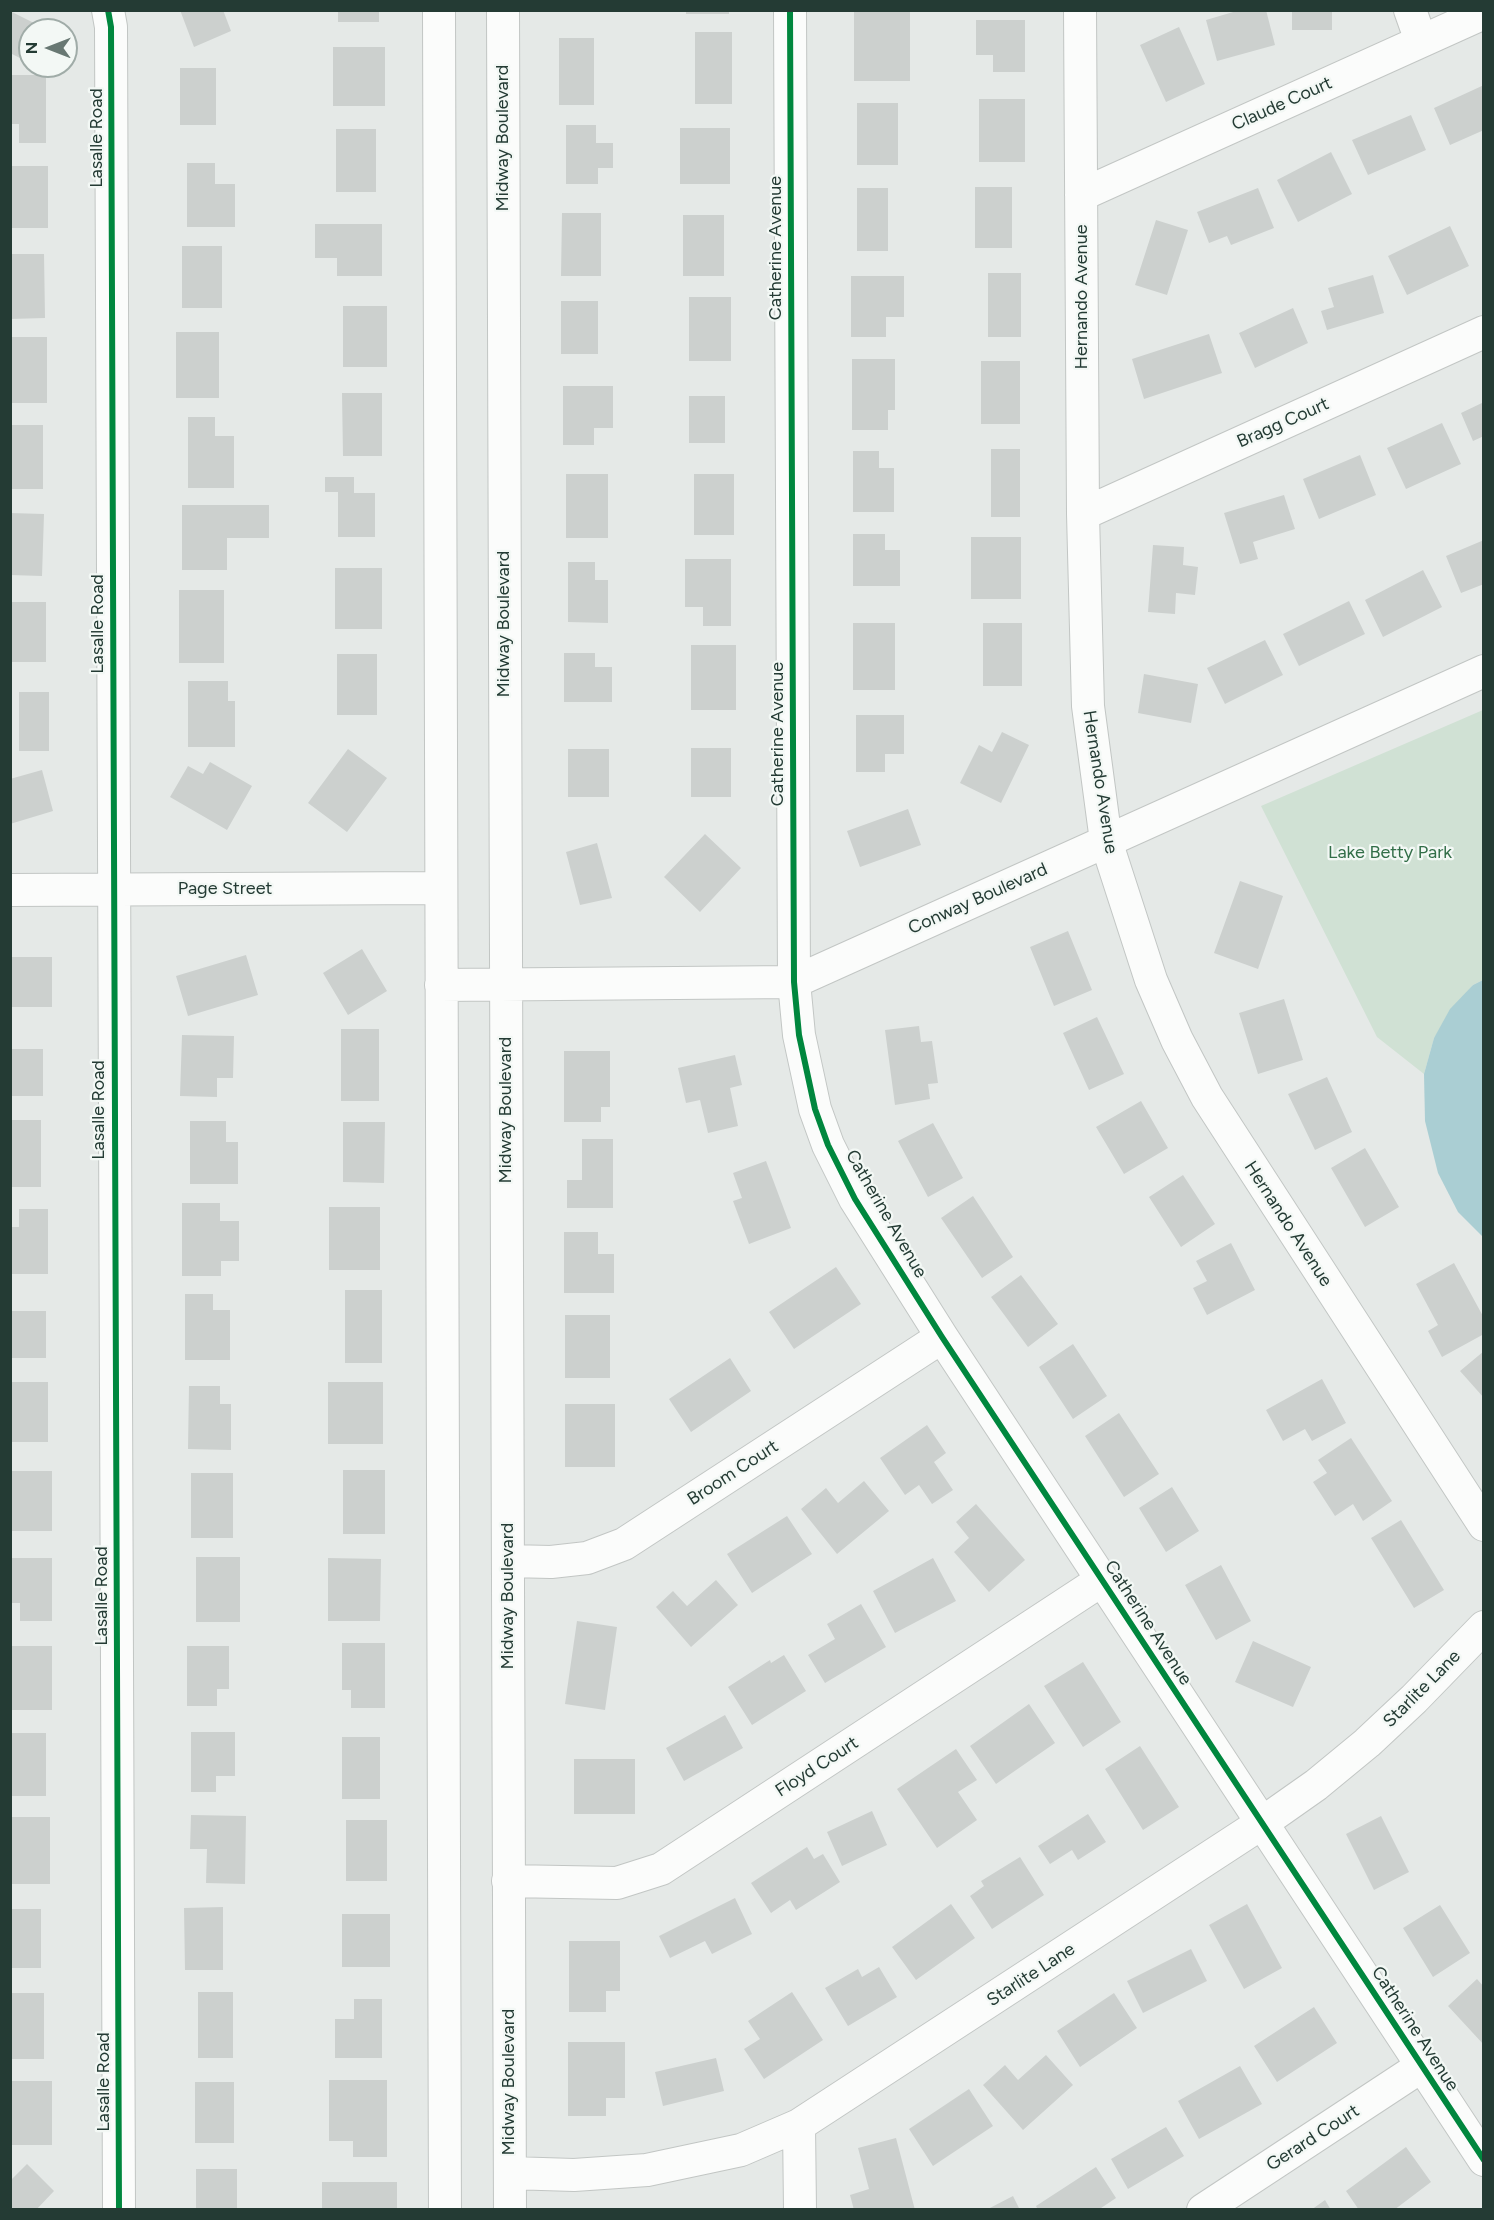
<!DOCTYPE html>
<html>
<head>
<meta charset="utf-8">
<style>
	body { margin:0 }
	#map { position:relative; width:1494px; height:2220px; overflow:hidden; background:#e5e9e7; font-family:Figtree,sans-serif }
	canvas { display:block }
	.frame { position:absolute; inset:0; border:12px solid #243b34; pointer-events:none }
	.north { position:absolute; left:18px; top:18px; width:60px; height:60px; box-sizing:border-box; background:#f3f8f5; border:2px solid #a0aca8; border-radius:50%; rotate:270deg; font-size:16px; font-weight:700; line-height:24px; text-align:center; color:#243b34 }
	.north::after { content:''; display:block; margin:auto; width:21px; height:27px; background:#687873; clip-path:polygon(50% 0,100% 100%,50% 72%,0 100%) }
</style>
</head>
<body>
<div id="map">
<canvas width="1494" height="2220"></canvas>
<div class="frame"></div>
<div class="north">N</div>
</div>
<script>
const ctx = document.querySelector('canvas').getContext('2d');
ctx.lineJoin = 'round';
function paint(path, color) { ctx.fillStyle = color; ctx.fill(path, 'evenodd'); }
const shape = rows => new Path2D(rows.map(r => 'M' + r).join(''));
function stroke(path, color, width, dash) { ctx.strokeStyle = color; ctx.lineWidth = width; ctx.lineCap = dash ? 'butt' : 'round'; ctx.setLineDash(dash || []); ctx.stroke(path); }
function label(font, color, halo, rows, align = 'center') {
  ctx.font = font + ' Figtree,sans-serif'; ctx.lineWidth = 4.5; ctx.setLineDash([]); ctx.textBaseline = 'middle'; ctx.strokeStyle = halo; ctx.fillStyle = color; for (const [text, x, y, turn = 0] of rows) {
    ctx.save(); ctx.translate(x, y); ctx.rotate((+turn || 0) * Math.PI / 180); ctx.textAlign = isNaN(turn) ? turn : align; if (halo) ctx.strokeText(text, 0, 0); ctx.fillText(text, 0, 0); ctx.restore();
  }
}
const green = shape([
	[1483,710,1483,980,1473,985,1434,1038,1424,1074,1377,1037,1261,806]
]);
const water = shape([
	[1483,980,1483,1237,1458,1212,1438,1173,1425,1121,1424,1074,1434,1038,1450,1009,1473,985]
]);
const building = shape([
	[180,10,223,10,231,31,194,47],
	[338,10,379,10,379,22,338,22],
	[686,10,729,10,729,14,686,14],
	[1240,10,1266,10,1275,45,1217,61,1206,20],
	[1292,10,1332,10,1332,30,1292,30],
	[10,11,48,30,30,30,30,63,10,53],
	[854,11,910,11,910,81,854,81],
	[976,20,1025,20,1025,72,993,72,993,55,976,55],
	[1179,27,1205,84,1166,102,1140,45],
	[695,32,732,32,732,104,695,104],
	[559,38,594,38,594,105,559,105],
	[333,47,385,47,385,106,333,106],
	[180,68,216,68,216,125,180,125],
	[10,75,46,75,46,143,19,143,19,124,10,124],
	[1484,85,1484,130,1450,145,1434,108],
	[979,99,1025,99,1025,162,979,162],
	[857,103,898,103,898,165,857,165],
	[1411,115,1426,150,1368,175,1352,140],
	[566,125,596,125,596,143,613,143,613,168,598,168,598,184,566,184],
	[680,128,730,128,730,184,680,184],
	[336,129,376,129,376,192,336,192],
	[1331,152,1352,194,1298,222,1277,180],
	[187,163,215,163,215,184,235,184,235,227,187,227],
	[10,166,48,166,48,228,10,228],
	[975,187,1012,187,1012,248,975,248],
	[857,188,888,188,888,251,857,251],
	[1258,188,1274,228,1231,245,1227,236,1209,243,1197,212],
	[562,213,601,213,601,276,561,276],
	[683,215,724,215,724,276,683,276],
	[1156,220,1188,230,1167,295,1135,285],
	[315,224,382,224,382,276,337,276,337,258,315,258],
	[1450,226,1469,266,1407,295,1388,256],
	[182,246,222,246,222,308,182,308],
	[10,254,44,254,45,318,10,319],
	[988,273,1021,273,1021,337,988,337],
	[1373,275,1384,313,1327,330,1321,311,1334,307,1328,288],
	[851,276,904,276,904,317,886,317,886,337,851,337],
	[689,297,731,297,731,361,689,361],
	[561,301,598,301,598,354,561,354],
	[343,306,387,306,387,367,343,367],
	[1293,308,1308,343,1255,368,1239,333],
	[176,332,219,332,219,398,176,398],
	[1209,334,1222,373,1144,399,1132,359],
	[10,337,47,337,47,403,10,403],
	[852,359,895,359,895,410,888,410,888,430,852,430],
	[981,361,1020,361,1020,424,981,424],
	[563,386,613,386,613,428,594,428,594,445,563,445],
	[342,393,382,393,382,456,343,456],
	[689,396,725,396,725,443,689,443],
	[1484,402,1484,436,1473,441,1461,413],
	[188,417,215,417,215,436,234,436,234,488,188,488],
	[1442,423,1461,464,1406,489,1387,448],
	[10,425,43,425,43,489,10,489],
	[991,449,1020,449,1020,517,991,517],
	[853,451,879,451,879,468,894,468,894,512,853,512],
	[1360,455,1376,495,1319,519,1303,479],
	[566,474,608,474,608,538,566,538],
	[694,474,734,474,734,535,694,535],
	[325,477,354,477,354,493,375,493,375,537,338,537,338,492,325,492],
	[1284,495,1295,529,1253,542,1258,559,1240,564,1224,513],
	[182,505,269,505,269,538,227,538,227,570,182,570],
	[10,513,44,514,42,576,10,575],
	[853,534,885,534,885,550,900,550,900,586,853,586],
	[971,537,1021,537,1021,599,971,599],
	[1484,540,1484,584,1461,593,1446,556],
	[1153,545,1184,547,1183,565,1198,567,1195,595,1176,593,1175,614,1148,612],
	[685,559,731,559,731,626,703,626,703,607,685,607],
	[568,562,595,562,595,580,608,580,608,623,568,622],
	[335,568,382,568,382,629,335,629],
	[1423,570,1442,607,1383,637,1365,600],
	[179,590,224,590,224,663,179,663],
	[1349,601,1365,634,1299,666,1283,634],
	[10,602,46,602,46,662,10,662],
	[853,623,895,623,895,690,853,690],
	[983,623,1022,623,1022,686,983,686],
	[1265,640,1283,675,1225,704,1207,668],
	[691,645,736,645,736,710,691,710],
	[564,653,595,653,595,667,612,667,612,702,564,702],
	[337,654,377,654,377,715,337,715],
	[1144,674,1198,684,1191,723,1138,713],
	[188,681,228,681,228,701,235,701,235,747,188,747],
	[19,692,49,692,49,751,19,751],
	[856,715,904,715,904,754,885,754,885,772,856,772],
	[1002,732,1029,745,1001,803,960,783,979,745,992,752],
	[691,748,731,748,731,797,691,797],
	[348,749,387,778,347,832,308,803],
	[568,749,609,749,609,797,568,797],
	[210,762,252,786,227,830,170,797,188,766,203,774],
	[42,770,53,811,10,824,10,779],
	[908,809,921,845,860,867,847,831],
	[705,834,741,868,700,912,664,877],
	[597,843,612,898,580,905,566,852],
	[1240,881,1283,896,1258,969,1214,953],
	[1068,931,1092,990,1054,1006,1030,947],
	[362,949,387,991,348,1015,323,973],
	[246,955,258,995,188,1016,176,976],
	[10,957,52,957,52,1007,10,1007],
	[1284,999,1303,1060,1258,1074,1239,1013],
	[1097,1017,1124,1074,1089,1090,1063,1033],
	[919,1026,921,1042,932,1041,938,1083,928,1084,930,1099,895,1105,885,1030],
	[341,1029,379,1029,379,1101,341,1101],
	[182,1035,234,1036,233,1078,217,1078,217,1097,180,1096],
	[10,1049,43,1049,43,1096,10,1096],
	[564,1051,610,1051,610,1107,601,1107,601,1122,564,1122],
	[735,1055,742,1085,730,1088,738,1126,708,1133,700,1100,686,1103,678,1068],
	[1327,1077,1352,1132,1315,1150,1288,1094],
	[1141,1101,1168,1148,1124,1174,1096,1127],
	[10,1120,41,1120,41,1187,10,1187],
	[190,1121,226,1121,226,1142,238,1142,238,1184,190,1184],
	[343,1122,385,1122,384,1183,343,1182],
	[933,1123,963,1178,928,1197,898,1141],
	[582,1139,613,1139,613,1208,567,1208,567,1180,582,1180],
	[1365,1148,1399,1207,1365,1227,1331,1168],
	[766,1161,791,1228,749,1244,733,1201,742,1198,733,1173],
	[1183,1175,1215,1224,1181,1247,1149,1197],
	[973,1196,1013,1257,982,1278,941,1218],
	[182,1203,220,1203,220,1221,239,1221,239,1261,221,1261,221,1276,182,1276],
	[329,1207,380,1207,380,1270,329,1270],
	[19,1209,48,1209,48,1274,10,1274,10,1227,19,1227],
	[564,1232,598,1232,598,1254,614,1254,614,1293,564,1293],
	[1231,1243,1255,1290,1207,1315,1193,1288,1207,1281,1196,1261],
	[1454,1263,1484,1318,1484,1334,1442,1357,1428,1331,1438,1325,1416,1284],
	[836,1267,861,1304,794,1349,769,1312],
	[1021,1275,1058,1324,1028,1347,991,1297],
	[345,1290,382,1290,382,1363,345,1363],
	[185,1294,213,1294,213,1310,230,1310,230,1360,185,1360],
	[10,1311,46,1311,46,1358,10,1358],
	[565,1315,610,1315,610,1378,565,1378],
	[1073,1344,1107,1396,1073,1419,1039,1367],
	[1484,1351,1484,1398,1460,1371],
	[730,1358,751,1391,691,1432,669,1399],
	[1322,1379,1346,1423,1312,1441,1305,1429,1283,1441,1266,1410],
	[10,1382,48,1382,48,1442,10,1442],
	[328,1382,383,1382,383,1444,328,1444],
	[189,1386,220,1386,220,1404,231,1404,231,1450,188,1449],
	[565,1404,615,1404,615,1467,565,1467],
	[1119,1413,1159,1474,1124,1497,1085,1436],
	[927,1425,946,1453,934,1462,953,1490,932,1504,919,1485,905,1495,880,1458],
	[1351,1438,1392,1501,1363,1521,1353,1504,1335,1516,1313,1482,1327,1473,1318,1460],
	[343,1470,385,1470,385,1534,343,1534],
	[11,1471,52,1471,52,1531,11,1531],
	[191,1473,233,1473,233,1538,191,1538],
	[864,1481,889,1511,837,1554,801,1509,826,1488,838,1503],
	[1172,1487,1199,1531,1166,1552,1139,1508],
	[976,1504,1025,1560,989,1592,954,1552,969,1538,956,1522],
	[787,1516,812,1554,752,1593,727,1554],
	[1401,1520,1444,1590,1414,1608,1371,1538],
	[196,1557,240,1557,240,1622,196,1622],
	[10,1558,52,1558,52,1621,20,1621,20,1603,10,1603],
	[328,1558,381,1559,380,1621,328,1621],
	[933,1558,956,1601,895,1633,873,1591],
	[1221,1565,1251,1621,1216,1640,1185,1585],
	[716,1580,738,1605,691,1647,656,1607,673,1591,687,1606],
	[861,1604,886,1647,825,1683,808,1655,835,1639,827,1624],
	[577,1621,617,1627,605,1710,565,1704],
	[1253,1641,1311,1667,1293,1707,1235,1682],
	[342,1643,385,1643,385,1708,351,1708,351,1690,342,1690],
	[10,1646,52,1646,52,1710,10,1710],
	[187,1646,229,1646,229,1689,217,1689,217,1706,187,1706],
	[784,1655,806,1691,752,1725,728,1687,770,1660,771,1663],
	[1083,1662,1121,1722,1083,1747,1044,1686],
	[1029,1704,1055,1743,996,1784,970,1746],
	[725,1715,743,1748,684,1781,666,1748],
	[191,1732,235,1732,235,1776,216,1776,216,1792,191,1792],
	[10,1733,46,1733,46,1796,10,1796],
	[342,1737,380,1737,380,1799,342,1799],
	[1140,1746,1179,1807,1143,1830,1105,1769],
	[956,1749,977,1780,958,1792,977,1820,937,1848,897,1789],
	[574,1759,635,1759,635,1814,574,1814],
	[872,1811,887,1845,842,1866,827,1832],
	[1088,1814,1106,1842,1078,1860,1072,1850,1050,1864,1038,1846],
	[191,1815,246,1816,245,1884,206,1883,207,1849,190,1849],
	[1381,1816,1409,1872,1374,1890,1346,1834],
	[10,1817,50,1817,50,1884,10,1884],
	[346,1820,387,1820,387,1881,346,1881],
	[807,1847,814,1859,823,1854,840,1882,796,1910,790,1900,771,1913,751,1883],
	[1020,1857,1044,1895,992,1929,970,1896,984,1886,981,1881],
	[735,1898,752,1934,712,1954,705,1941,670,1958,659,1936],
	[951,1904,975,1938,916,1980,892,1947],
	[1247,1904,1282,1968,1244,1989,1209,1925],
	[1440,1905,1470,1953,1433,1977,1403,1928],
	[223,1907,223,1970,185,1970,184,1908],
	[10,1909,41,1909,41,1968,10,1968],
	[342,1914,390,1914,390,1967,342,1967],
	[569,1941,620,1941,620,1991,606,1991,606,2012,569,2012],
	[1191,1949,1207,1981,1143,2013,1127,1981],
	[879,1967,897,1997,848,2026,825,1988,858,1969,862,1977],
	[1477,1979,1484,1987,1484,2045,1448,2006],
	[198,1992,233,1992,233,2058,198,2058],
	[792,1992,823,2040,764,2079,744,2049,760,2039,748,2021],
	[10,1993,44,1993,44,2059,10,2059],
	[1114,1993,1137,2028,1080,2067,1057,2031],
	[354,1999,382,1999,382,2058,335,2058,335,2019,354,2019],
	[1314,2007,1337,2043,1277,2082,1254,2046],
	[568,2042,625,2042,625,2098,606,2098,606,2116,568,2116],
	[1046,2055,1073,2085,1023,2130,983,2085,1005,2065,1018,2080],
	[716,2058,724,2091,663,2106,655,2072],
	[1240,2066,1262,2104,1199,2139,1178,2101],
	[329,2080,387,2080,387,2157,353,2157,353,2141,329,2141],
	[12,2081,52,2081,52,2145,12,2145],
	[195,2082,234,2082,234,2143,195,2143],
	[969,2089,993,2126,933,2166,909,2129],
	[1166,2127,1184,2156,1128,2189,1111,2159],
	[896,2138,915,2210,854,2210,850,2195,869,2189,858,2148],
	[1406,2147,1431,2182,1394,2210,1359,2210,1346,2191],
	[27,2164,54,2191,36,2210,10,2210,10,2181],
	[1096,2167,1116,2198,1098,2210,1038,2210,1036,2206],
	[196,2169,237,2169,237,2210,196,2210],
	[322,2182,397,2182,397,2210,322,2210],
	[1013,2196,1020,2210,986,2210],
	[1325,2200,1331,2210,1311,2210]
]);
const minor = shape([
	[108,10,111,27,119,2210],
	[439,10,445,2210],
	[503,10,510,2210],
	[790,10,794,982,799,1035,815,1109,828,1145,855,1199,942,1337,1484,2160],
	[1080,10,1083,514,1088,706,1106,841,1151,980,1177,1040,1207,1097,1484,1525],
	[1410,10,1421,41],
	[1081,195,1484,13],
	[1083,514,1484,332],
	[10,890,440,888],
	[441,985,794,982,1484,671],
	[508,1561,551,1562,587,1558,624,1544,942,1337],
	[508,1881,617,1883,661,1869,1102,1580],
	[799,2125,800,2210],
	[510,2173,574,2175,647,2170,741,2150,799,2125,1262,1823,1316,1785,1367,1743,1414,1699,1484,1627],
	[1203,2210,1422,2066]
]);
const cycleway = shape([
	[108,10,111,27,119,2210],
	[790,10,794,982,799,1035,815,1109,828,1145,855,1199,942,1337,1484,2160]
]);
const streetNames = [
	["Claude Court",1282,104,-24],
	["Lasalle Road",97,138,-90],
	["Midway Boulevard",503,138,-90],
	["Catherine Avenue",776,248,-90],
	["Hernando Avenue",1082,297,-90],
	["Bragg Court",1283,423,-24],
	["Lasalle Road",98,624,-90],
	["Midway Boulevard",504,624,-90],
	["Catherine Avenue",778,734,-90],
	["Hernando Avenue",1100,782,81],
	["Page Street",225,889],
	["Conway Boulevard",978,899,-24],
	["Lasalle Road",99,1110,-90],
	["Midway Boulevard",506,1110,-90],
	["Catherine Avenue",886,1214,60],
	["Hernando Avenue",1288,1224,57],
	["Broom Court",733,1473,-33],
	["Lasalle Road",102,1596,-90],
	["Midway Boulevard",508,1596,-90],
	["Catherine Avenue",1148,1623,57],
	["Starlite Lane",1422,1689,-45],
	["Floyd Court",817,1767,-33],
	["Starlite Lane",1031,1975,-33],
	["Catherine Avenue",1415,2029,57],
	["Lasalle Road",104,2082,-90],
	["Midway Boulevard",509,2082,-90],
	["Gerard Court",1313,2138,-33]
];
const parkNames = [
	["Lake Betty Park",1390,853]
];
paint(green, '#d0e1d4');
paint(water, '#aaced3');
paint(building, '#ccd0ce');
stroke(minor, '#c2c6c4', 34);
stroke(minor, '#fbfcfb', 32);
stroke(cycleway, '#00873e', 6);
label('18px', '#243b34', '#f3f8f5', streetNames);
label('18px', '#326e48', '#f3f8f5', parkNames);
</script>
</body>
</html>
